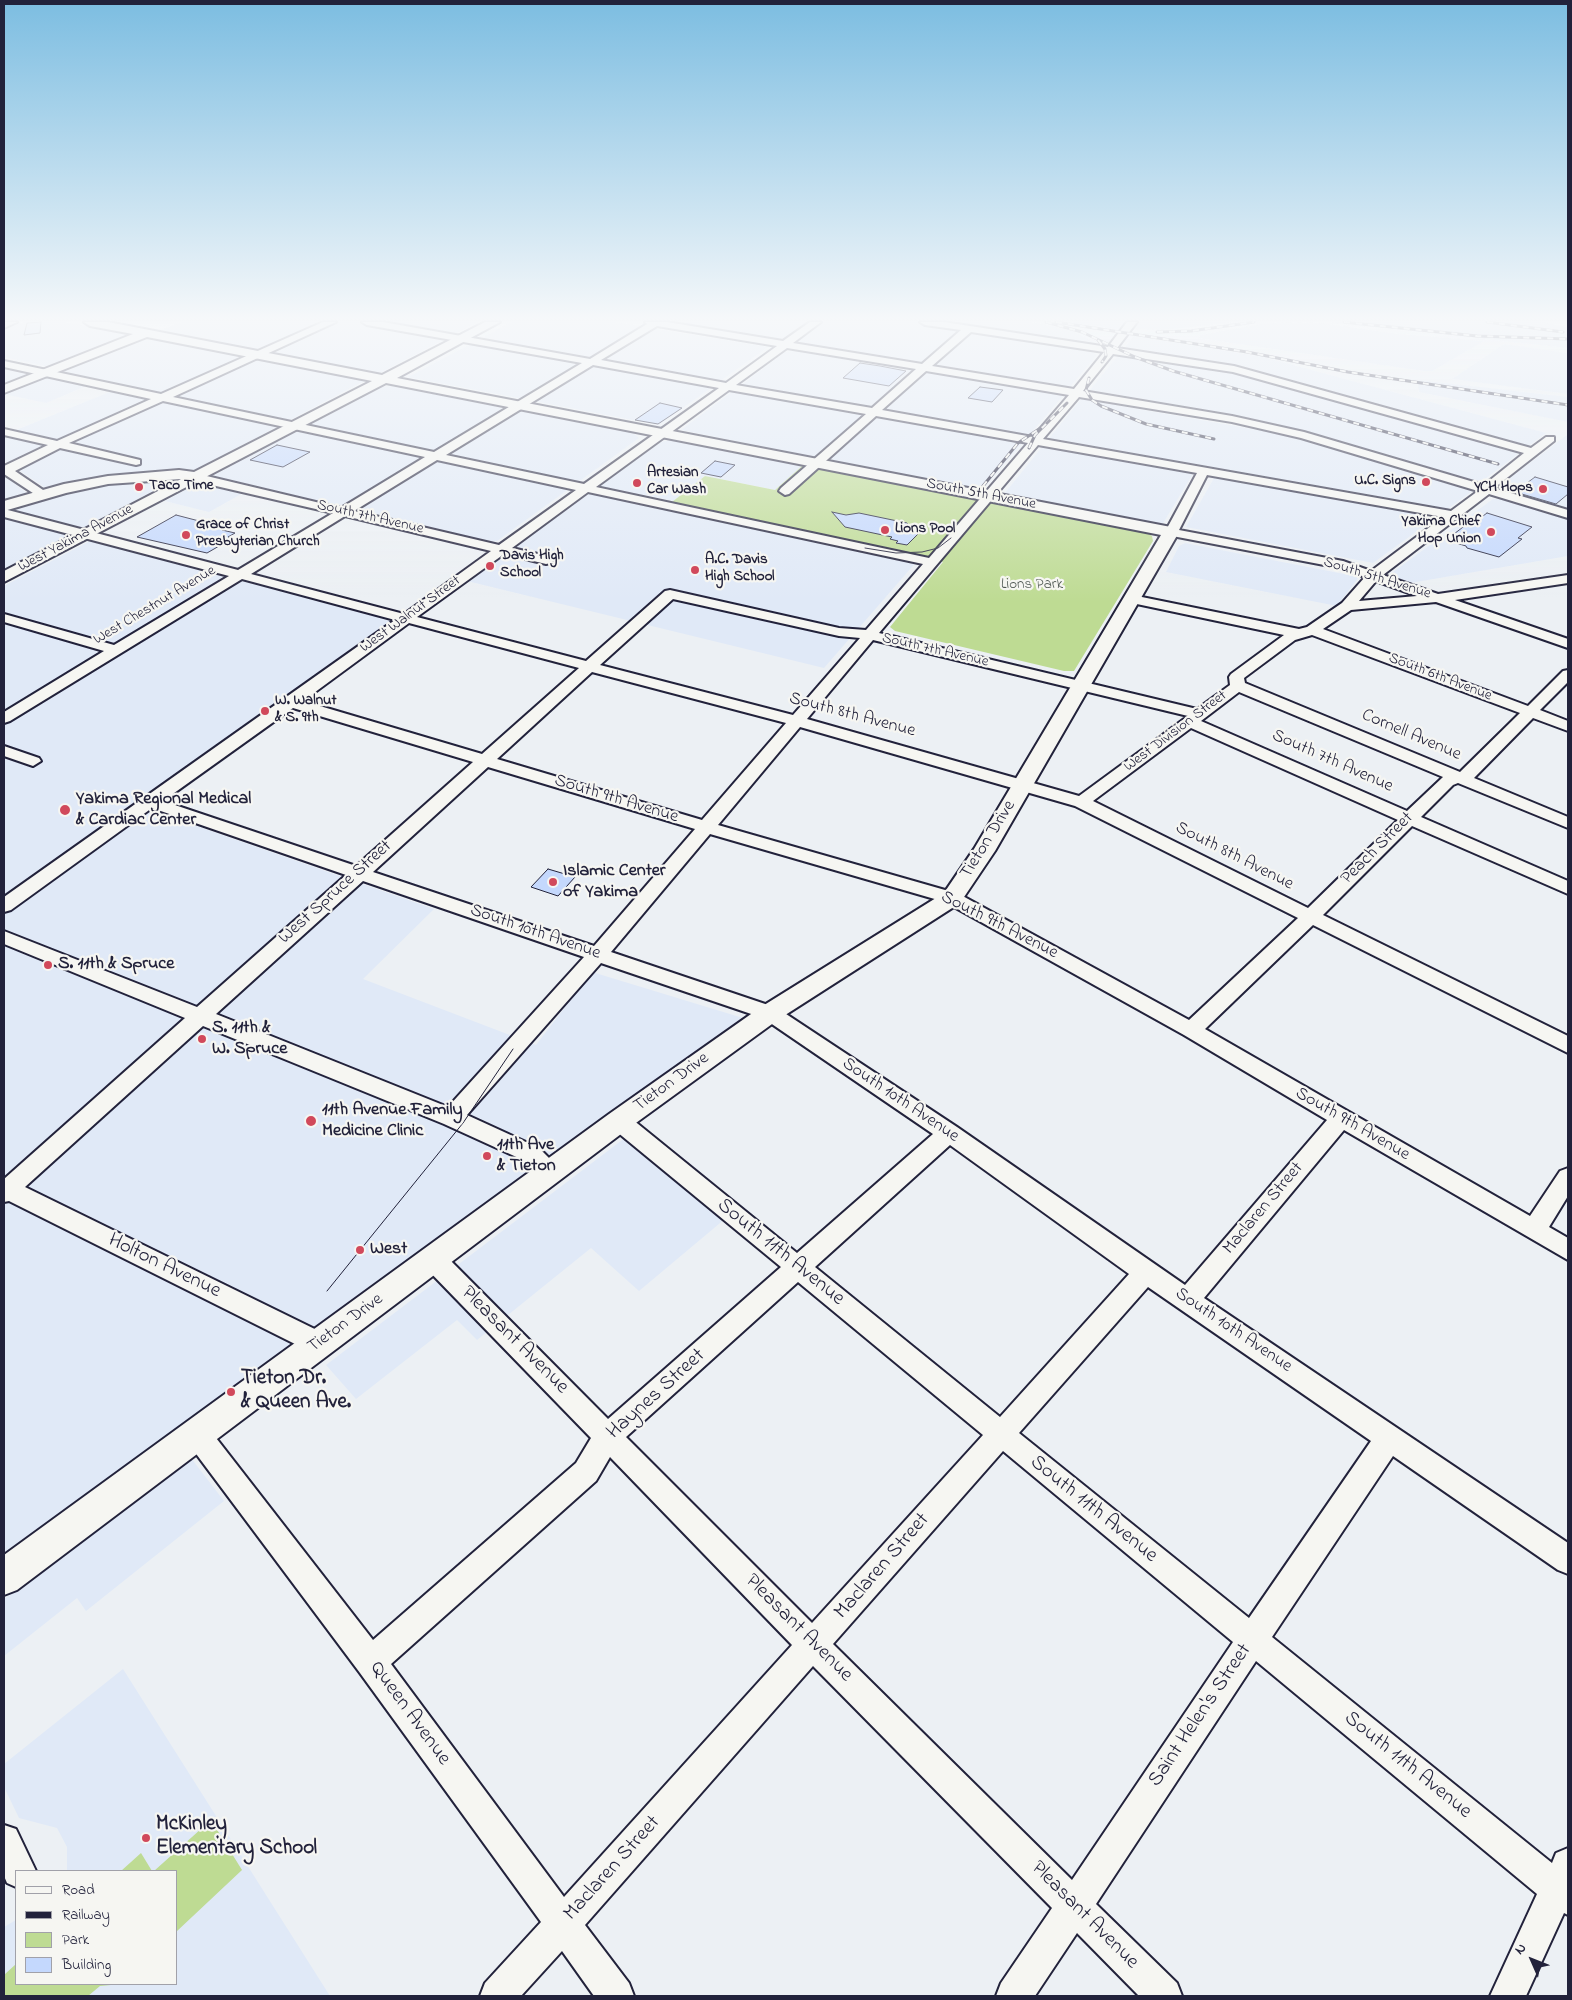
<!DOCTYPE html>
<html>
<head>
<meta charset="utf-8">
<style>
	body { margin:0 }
	#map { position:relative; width:1572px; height:2000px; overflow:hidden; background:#ecf0f4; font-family:"Indie Flower",sans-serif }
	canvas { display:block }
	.frame { position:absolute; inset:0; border:5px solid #22223b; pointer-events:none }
	.legend { position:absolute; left:15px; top:1870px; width:162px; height:115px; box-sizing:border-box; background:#f6f6f2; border:1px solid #a1a1a9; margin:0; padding:6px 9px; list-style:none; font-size:15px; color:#22223b }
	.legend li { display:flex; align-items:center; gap:10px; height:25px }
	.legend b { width:25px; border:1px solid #a1a1a9 }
	.north { position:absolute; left:1507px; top:1935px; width:50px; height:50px; -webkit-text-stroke:4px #f6f6f2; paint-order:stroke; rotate:314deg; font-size:14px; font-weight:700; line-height:20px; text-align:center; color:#22223b }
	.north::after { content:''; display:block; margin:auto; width:18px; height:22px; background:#22223b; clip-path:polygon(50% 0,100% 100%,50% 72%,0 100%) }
</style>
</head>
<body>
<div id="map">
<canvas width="1572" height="2000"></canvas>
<div class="frame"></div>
<ul class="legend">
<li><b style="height:6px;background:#f6f6f2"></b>Road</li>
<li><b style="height:6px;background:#22223b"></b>Railway</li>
<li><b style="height:14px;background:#bedb93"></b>Park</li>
<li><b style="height:14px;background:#c4d8fd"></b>Building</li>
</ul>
<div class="north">N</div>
</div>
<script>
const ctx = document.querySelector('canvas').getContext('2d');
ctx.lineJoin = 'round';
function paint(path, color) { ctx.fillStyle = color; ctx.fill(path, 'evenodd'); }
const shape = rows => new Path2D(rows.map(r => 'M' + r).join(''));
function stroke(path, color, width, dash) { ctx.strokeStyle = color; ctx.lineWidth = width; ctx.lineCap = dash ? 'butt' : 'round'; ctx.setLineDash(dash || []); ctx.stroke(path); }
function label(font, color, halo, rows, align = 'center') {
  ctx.font = font + ' "Indie Flower",sans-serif'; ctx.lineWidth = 4.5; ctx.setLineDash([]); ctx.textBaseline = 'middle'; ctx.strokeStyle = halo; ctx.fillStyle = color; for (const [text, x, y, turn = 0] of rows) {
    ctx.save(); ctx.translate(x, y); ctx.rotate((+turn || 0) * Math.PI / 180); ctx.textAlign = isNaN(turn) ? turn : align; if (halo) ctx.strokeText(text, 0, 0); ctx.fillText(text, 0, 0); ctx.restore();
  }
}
const built = shape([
	[23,322,65,322,364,381,195,470,121,474,47,489,4,460,4,435,112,391,86,386,46,403,4,394,63,370,4,357,4,329],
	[181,322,478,322,380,373,159,331],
	[512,322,615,322,768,347,659,425,408,377],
	[672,322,930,322,926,326,1091,351,1097,355,1070,387],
	[949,322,1031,322,1071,330,1097,344],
	[1067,322,1233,322,1164,330,1118,329],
	[1287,322,1319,323,1399,334,1484,341,1432,371,1424,371,1198,338,1201,335,1262,324],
	[1327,322,1540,322,1568,327,1568,348],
	[1134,336,1263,357,1546,433,1481,482,1296,429,1236,415,1090,390],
	[1504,344,1568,353,1568,394,1452,379],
	[795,351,1058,394,1063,396,983,488,974,489,681,430,785,352],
	[4,368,33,374,4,385],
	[1418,380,1568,397,1568,422,1419,392],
	[391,386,633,433,639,438,497,541,488,542,254,487,209,512,165,501,381,387],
	[1081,399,1269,432,1334,448,1469,489,1471,492,1373,563,1186,527,1218,471,1197,467,1162,525,1004,494],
	[1568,434,1568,508,1499,486,1546,451],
	[672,440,803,465,775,490,705,476,674,501,646,495,637,501,918,560,824,668,467,581,661,442],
	[4,477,9,479,28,494,4,502],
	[171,478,173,481,4,569,4,510,40,499,128,479],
	[1493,499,1503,499,1568,519,1568,556,1410,583,1389,575],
	[90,541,227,576,4,711,4,586],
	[1185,543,1344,574,1359,577,1337,606,1166,572,1179,546],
	[238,580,391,621,4,897,4,722],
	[151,810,434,909,363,979,536,1045,592,972,743,1018,4,1554,4,914],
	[638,1128,738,1208,639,1291,591,1248,477,1340,457,1320,356,1399,326,1365],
	[191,1458,224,1501,86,1611,77,1598,4,1656,4,1599],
	[123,1669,330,1996,4,1996,4,1927,16,1920,16,1984,176,1984,176,1871,67,1871,67,1847,57,1828,19,1818,4,1787,4,1764]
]);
const green = shape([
	[803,465,1143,530,1152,536,1153,541,1074,671,1064,671,895,631,890,627,943,562,672,502,705,476,775,490],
	[211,1820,242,1870,176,1932,176,1871,154,1871],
	[141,1853,152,1871,121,1871],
	[16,1964,16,1984,122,1984,100,1986,88,1996,4,1996,4,1975]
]);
const building = shape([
	[41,322,40,333,24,335,27,323,41,322],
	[860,363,880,366,906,371,889,386,843,378,860,363],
	[980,387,1003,390,992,402,968,398,980,387],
	[660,403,682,408,658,424,635,420,660,403],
	[277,445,310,452,283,467,250,460,277,445],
	[715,461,735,465,721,477,701,473,715,461],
	[1535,477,1568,487,1568,494,1556,504,1515,492,1535,477],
	[832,512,846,515,859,513,907,523,918,534,907,545,896,543,898,541,890,539,892,537,845,527,832,512],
	[1487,513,1532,527,1518,538,1522,539,1499,557,1467,548,1466,546,1446,540,1475,518,1479,519,1487,513],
	[176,515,226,528,222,530,235,533,228,537,233,538,207,553,137,537,176,515],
	[548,869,575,877,558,896,531,887,548,869]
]);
const minor = shape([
	[4,322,17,322,4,328,4,322],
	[323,322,336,322,173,397,434,452,582,363,367,325,362,322,383,322,590,359,647,324,645,322,667,322,783,341,810,322,821,322,793,343,922,364,961,330,925,325,920,322,944,322,1108,347,1127,322,1137,322,1117,348,1234,366,1531,448,1546,437,1554,437,1554,441,1494,488,1568,510,1568,518,1489,494,1383,575,1438,594,1568,575,1568,583,1455,600,1568,639,1568,648,1436,602,1351,610,1323,629,1528,706,1563,671,1568,670,1568,682,1540,710,1568,721,1568,731,1533,718,1474,778,1568,817,1568,828,1458,783,1453,785,1421,817,1568,881,1568,894,1412,826,1323,915,1568,1036,1568,1053,1313,925,1205,1029,1530,1216,1560,1171,1568,1168,1568,1196,1549,1227,1568,1238,1568,1260,1344,1130,1204,1298,1568,1543,1568,1574,1558,1570,1393,1456,1272,1637,1552,1863,1556,1853,1568,1848,1568,1915,1564,1913,1526,1996,1490,1996,1537,1894,1256,1661,1096,1904,1177,1983,1182,1996,1139,1996,1077,1933,1035,1996,996,1996,1001,1983,1052,1908,813,1666,585,1925,629,1983,634,1996,594,1996,562,1951,521,1996,480,1996,485,1983,541,1922,360,1673,188,1443,184,1434,188,1425,197,1421,206,1425,373,1640,576,1463,591,1438,425,1267,422,1260,425,1253,434,1250,443,1253,608,1419,781,1267,611,1127,608,1121,611,1115,619,1113,627,1115,797,1253,933,1134,763,1018,601,963,467,1115,539,1148,559,1168,562,1174,559,1180,551,1183,543,1180,523,1160,444,1124,203,1026,25,1187,329,1336,333,1344,329,1352,320,1355,311,1352,9,1201,4,1202,4,1179,185,1018,4,944,4,931,197,1007,346,875,152,808,11,910,4,912,4,897,395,620,242,579,10,721,4,723,4,712,104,651,4,622,4,614,114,645,229,576,4,517,4,509,238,570,333,513,190,480,190,474,194,473,341,508,425,457,163,401,69,443,140,460,140,464,136,465,60,448,15,471,46,492,48,495,42,499,4,474,4,466,48,445,4,435,4,429,57,441,151,399,4,367,4,361,161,394,323,322],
	[657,326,777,346,726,383,601,360,657,326],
	[971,332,1104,352,1074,389,932,366,971,332],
	[787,348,916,369,872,408,736,385,787,348],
	[1113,354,1233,372,1524,453,1484,485,1304,432,1232,416,1083,391,1113,354],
	[593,365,719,388,584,484,446,455,593,365],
	[926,371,1069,395,1033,437,882,410,926,371],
	[729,390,866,414,781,488,779,491,785,495,789,494,876,416,1028,443,929,558,596,487,729,390],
	[1079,397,1232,422,1301,438,1478,491,1451,511,1043,439,1079,397],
	[1038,445,1197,473,1165,532,1167,535,1340,568,1365,577,1342,603,1307,627,1299,629,1132,595,1127,596,1125,599,1132,603,1284,635,1231,674,1229,677,1230,685,1197,709,879,633,1038,445],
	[437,460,576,490,499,545,354,511,437,460],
	[1207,475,1443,517,1371,571,1343,561,1179,530,1207,475],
	[588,492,923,564,866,630,839,628,670,590,665,591,586,661,417,617,504,554,546,564,551,563,553,560,551,557,512,548,588,492],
	[345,516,491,551,404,614,251,574,345,516],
	[1376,581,1417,596,1359,601,1376,581],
	[673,599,839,636,860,638,793,715,600,665,673,599],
	[409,623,579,668,482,754,303,701,409,623],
	[1312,635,1520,713,1460,772,1245,683,1244,678,1295,640,1312,635],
	[873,640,1188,716,1079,796,807,719,873,640],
	[592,672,786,723,702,820,497,759,592,672],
	[1239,692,1443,777,1407,811,1201,721,1239,692],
	[293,708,473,762,356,866,163,801,293,708],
	[800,727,1075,806,1298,918,1189,1020,959,894,718,825,800,727],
	[1191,728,1398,820,1308,908,1093,801,1191,728],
	[488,767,695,829,594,946,373,872,488,767],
	[710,834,945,902,1184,1035,1327,1120,1185,1285,957,1127,777,1008,611,952,710,834],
	[363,881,584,957,448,1107,216,1014,363,881],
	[950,1145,1129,1274,1000,1417,815,1267,950,1145],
	[798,1282,983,1435,812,1623,626,1437,798,1282],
	[1148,1287,1371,1441,1249,1618,1019,1433,1148,1287],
	[1003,1451,1233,1642,1072,1880,833,1644,1003,1451],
	[610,1457,792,1645,564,1897,391,1664,596,1481,610,1457],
	[4,746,39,758,41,761,33,766,4,756,4,746],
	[4,1825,16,1829,36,1871,16,1871,16,1887,7,1883,4,1876,4,1825]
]);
const major = shape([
	[84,322,108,322,382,375,485,322,500,322,397,378,1171,527,1179,532,995,851,960,903,779,1019,629,1128,17,1590,4,1595,4,1555,609,1114,761,1007,944,893,974,849,1161,535,386,383,4,582,4,571,181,479,108,484,66,493,4,511,4,501,64,484,108,476,179,470,194,472,372,381,147,337,4,393,4,385,133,334,90,326,84,322]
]);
const tram = shape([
	[865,548,896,553,922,552,938,548,951,538],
	[327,1291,463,1123,513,1049]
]);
const rail = shape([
	[1046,322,1082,332,1135,357,1173,371,1498,464],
	[1056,322,1247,352,1348,372,1568,405],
	[1344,322,1477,336,1568,339],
	[1487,322,1563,332],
	[1157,332,1191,331,1254,322],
	[1098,340,1105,349,1106,356,1102,362],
	[1089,378,1086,390,1092,400,1101,406,1146,424,1214,439],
	[1029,448,1035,435,1067,403],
	[983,486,1018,443,1042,427]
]);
const markers = [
	[1426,482,5,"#d1495b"],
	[637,483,5,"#d1495b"],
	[139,487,5,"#d1495b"],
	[1543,489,5,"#d1495b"],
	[885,530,5,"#d1495b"],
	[1491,532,5,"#d1495b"],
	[186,535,5,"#d1495b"],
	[490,566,5,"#d1495b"],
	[695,570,5,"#d1495b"],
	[265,711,5,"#d1495b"],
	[65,810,6,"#d1495b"],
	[553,882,5,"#d1495b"],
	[48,965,5,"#d1495b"],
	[202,1039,5,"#d1495b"],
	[311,1121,6,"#d1495b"],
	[487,1156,5,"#d1495b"],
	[360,1250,5,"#d1495b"],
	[231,1392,5,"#d1495b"],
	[146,1838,5,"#d1495b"]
];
const farPoinames = [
	["Artesian",647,474],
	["Car Wash",647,491],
	["U.C. Signs",1416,482,"right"],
	["Taco Time",149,487],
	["YCH Hops",1533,489,"right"],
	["Yakima Chief",1481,523,"right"],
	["Hop Union",1481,540,"right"],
	["Grace of Christ",196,526],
	["Presbyterian Church",196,543],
	["Lions Pool",895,530],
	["Davis High",500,557],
	["School",500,574],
	["A.C. Davis",705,561],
	["High School",705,578],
	["W. Walnut",275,702],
	["& S. 9th",275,719]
];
const farStreetnames = [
	["South 5th Avenue",981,495,11],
	["South 7th Avenue",370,518,13],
	["West Yakima Avenue",76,539,-28],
	["South 5th Avenue",1377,579,17],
	["West Chestnut Avenue",155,606,-31],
	["West Walnut Street",411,615,-36],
	["South 7th Avenue",935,651,13],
	["South 6th Avenue",1440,678,21],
	["West Division Street",1176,732,-37]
];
const farParknames = [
	["Lions Park",1032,586]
];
const streetNames = [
	["South 8th Avenue",852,716,15],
	["Cornell Avenue",1411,736,23],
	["South 7th Avenue",1332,762,24],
	["South 9th Avenue",616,800,17],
	["Tieton Drive",989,840,-58],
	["Peach Street",1378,849,-45],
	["South 8th Avenue",1234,857,27],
	["West Spruce Street",336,893,-42],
	["South 9th Avenue",999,926,27],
	["South 10th Avenue",535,933,19],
	["Tieton Drive",672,1083,-36],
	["South 10th Avenue",900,1101,34],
	["South 9th Avenue",1352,1125,30],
	["Maclaren Street",1264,1209,-50],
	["Tieton Drive",346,1324,-36],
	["South 10th Avenue",1233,1331,34]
];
const poiNames = [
	["Yakima Regional Medical",76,800],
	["& Cardiac Center",76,821],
	["Islamic Center",563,872],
	["of Yakima",563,893],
	["S. 11th & Spruce",58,965],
	["S. 11th &",212,1029],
	["W. Spruce",212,1050],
	["11th Avenue Family",322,1111],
	["Medicine Clinic",322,1132],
	["11th Ave",497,1146],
	["& Tieton",497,1167],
	["West",370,1250]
];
const nearStreetnames = [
	["South 11th Avenue",780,1253,39],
	["Holton Avenue",164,1267,26],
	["Pleasant Avenue",514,1341,45],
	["Haynes Street",657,1395,-42],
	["South 11th Avenue",1093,1510,39],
	["Maclaren Street",883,1567,-49],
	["Pleasant Avenue",798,1629,45],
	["Queen Avenue",409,1714,54],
	["Saint Helen's Street",1201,1716,-56],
	["South 11th Avenue",1407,1766,39],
	["Maclaren Street",613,1869,-48],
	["Pleasant Avenue",1084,1916,45]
];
const nearPoinames = [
	["Tieton Dr.",241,1380],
	["& Queen Ave.",241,1404],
	["McKinley",156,1826],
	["Elementary School",156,1850]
];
paint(built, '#e0e9f7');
paint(green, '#bedb93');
paint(building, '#c4d8fd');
stroke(building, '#22223b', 1);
stroke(minor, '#22223b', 4);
stroke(major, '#22223b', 4);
paint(minor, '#f6f6f2');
paint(major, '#f6f6f2');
stroke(tram, '#22223b', 1);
stroke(rail, '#22223b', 3);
stroke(rail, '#f6f6f2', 2, [6]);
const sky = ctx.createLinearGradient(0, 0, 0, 602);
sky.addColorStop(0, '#7cbde1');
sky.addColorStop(0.53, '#f6f8fa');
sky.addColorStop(1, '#f6f8fa00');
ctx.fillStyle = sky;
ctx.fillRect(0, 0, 1572, 602);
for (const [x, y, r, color] of markers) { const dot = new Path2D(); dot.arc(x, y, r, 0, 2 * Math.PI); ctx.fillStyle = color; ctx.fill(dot); stroke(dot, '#f6f6f2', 2); }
label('bold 15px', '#22223b', '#f6f6f2', farPoinames, 'left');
label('15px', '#22223b', '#f6f6f2', farStreetnames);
label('15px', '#515a55', '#f6f6f2', farParknames);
label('18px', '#22223b', '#f6f6f2', streetNames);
label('bold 18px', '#22223b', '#f6f6f2', poiNames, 'left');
label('21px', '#22223b', '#f6f6f2', nearStreetnames);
label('bold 21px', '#22223b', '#f6f6f2', nearPoinames, 'left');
</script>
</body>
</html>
